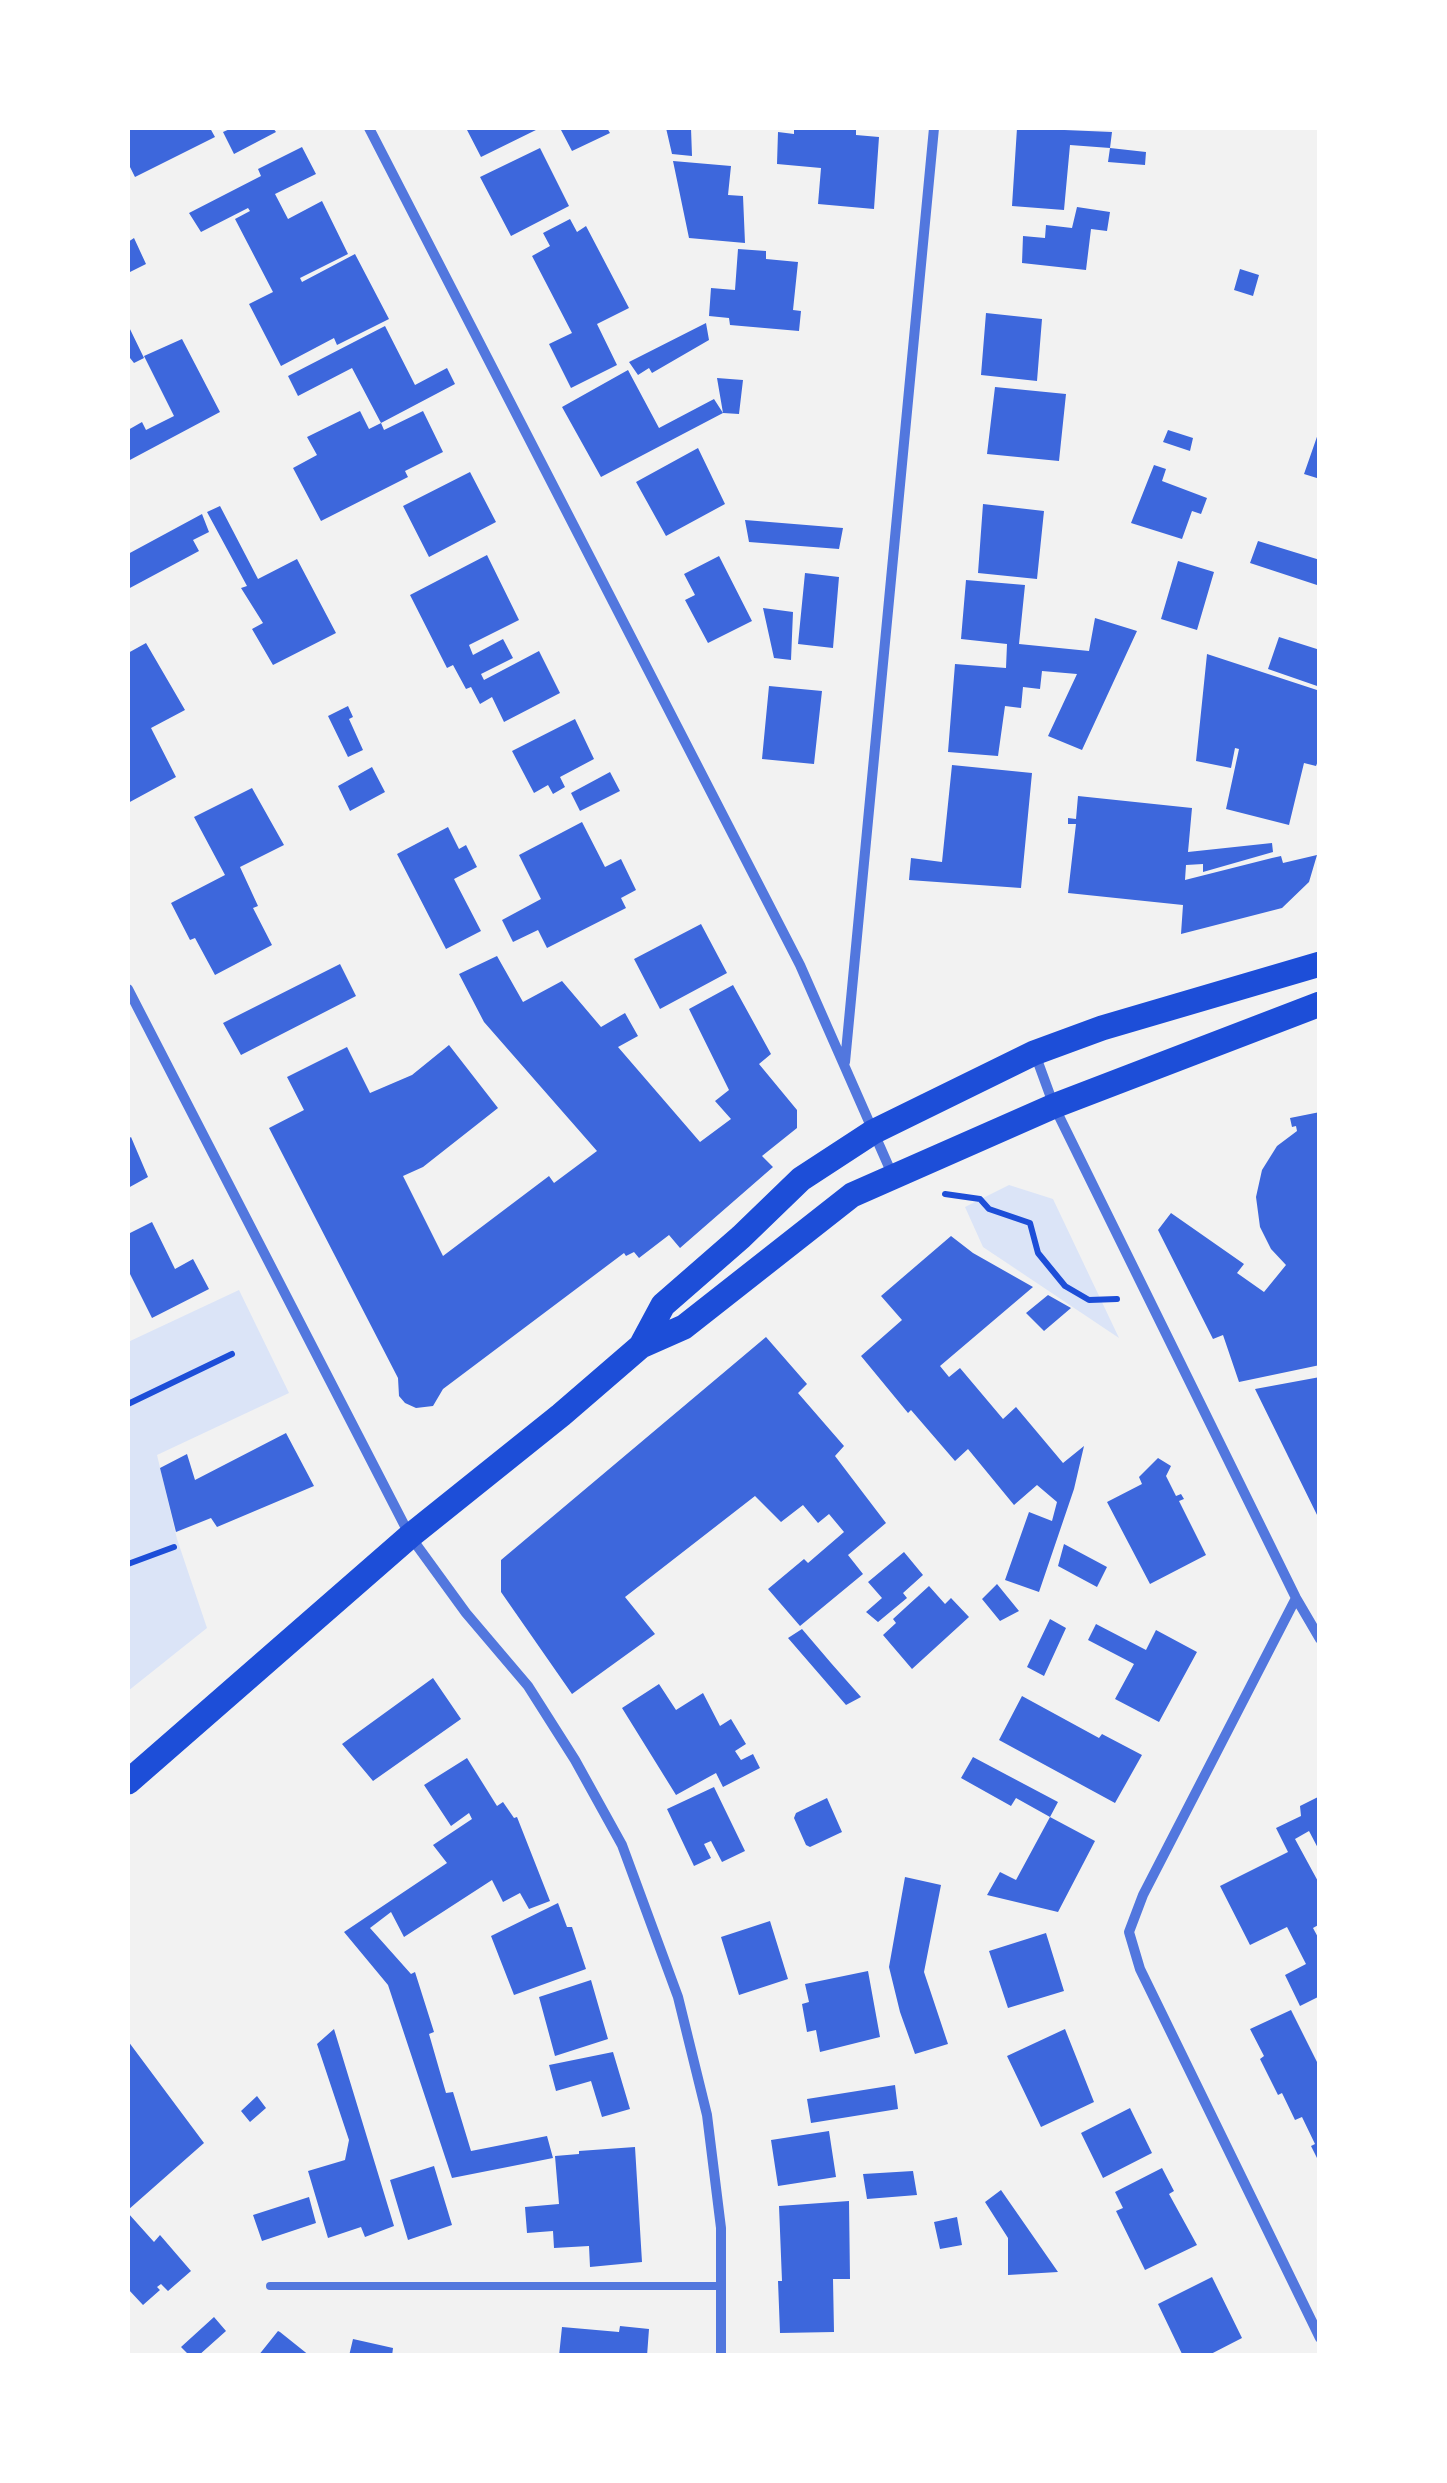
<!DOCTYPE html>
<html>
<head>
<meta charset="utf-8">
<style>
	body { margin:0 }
	#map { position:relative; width:1447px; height:2483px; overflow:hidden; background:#f2f2f2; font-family:Literata,serif }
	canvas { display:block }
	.frame { position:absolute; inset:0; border:130px solid #fff; pointer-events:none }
</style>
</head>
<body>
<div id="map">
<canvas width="1447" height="2483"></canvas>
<div class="frame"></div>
</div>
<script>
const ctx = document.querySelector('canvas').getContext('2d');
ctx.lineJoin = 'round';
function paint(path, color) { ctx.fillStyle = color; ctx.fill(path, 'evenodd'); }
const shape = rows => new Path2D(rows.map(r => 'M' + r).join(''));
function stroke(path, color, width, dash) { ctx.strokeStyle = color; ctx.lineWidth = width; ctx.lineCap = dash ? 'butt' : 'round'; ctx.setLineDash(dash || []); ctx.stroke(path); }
const green = shape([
	[1009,1185,1053,1199,1119,1338,983,1247,965,1207],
	[239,1290,289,1393,157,1455,177,1539,207,1628,128,1691,128,1342]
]);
const building = shape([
	[128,128,210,128,215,137,135,177,128,163],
	[232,128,273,128,276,132,234,154,223,132],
	[466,128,540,128,481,157],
	[565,128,607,128,610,133,572,151,561,130],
	[666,128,691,128,692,156,672,154],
	[794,128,856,128,856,135,879,137,874,209,818,204,821,168,777,164,778,132,794,134],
	[1017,128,1112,132,1110,148,1146,152,1145,165,1108,162,1110,148,1070,145,1064,210,1012,206],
	[302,147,316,174,275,194,288,219,322,201,348,254,300,278,302,282,355,254,389,319,337,345,334,338,281,366,249,304,273,292,235,219,250,211,248,208,201,232,189,213,261,176,258,169],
	[540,148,569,206,511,236,480,177],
	[673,161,731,166,728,195,743,196,745,243,689,238],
	[1077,207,1110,212,1107,231,1091,229,1086,270,1022,263,1023,236,1045,238,1046,225,1072,228],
	[570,219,577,232,586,226,629,308,597,324,617,365,571,388,549,344,572,333,532,256,550,246,543,233],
	[134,238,146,264,128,273,128,242],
	[738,249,766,251,766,259,798,262,793,310,801,311,799,331,730,325,729,318,709,316,711,288,735,290],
	[1240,269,1259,275,1253,296,1234,290],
	[986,313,1042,319,1037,381,981,375],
	[706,323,709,340,652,373,649,368,638,375,629,362],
	[128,325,144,358,134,363,130,358,128,359],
	[385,326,415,385,447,368,455,384,381,423,352,368,298,396,288,376],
	[182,339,220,412,128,461,128,430,142,422,146,430,174,416,144,356],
	[628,370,659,428,714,399,723,413,601,477,562,407],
	[717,378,743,380,739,414,723,413],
	[995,387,1066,394,1059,461,987,454],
	[360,411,369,429,381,423,384,430,423,411,443,452,405,471,408,477,321,521,293,468,317,455,307,437],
	[1168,430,1193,438,1190,451,1163,442],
	[1319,431,1320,431,1320,479,1304,474],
	[698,448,725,504,666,536,636,482],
	[1154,465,1166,469,1162,481,1207,498,1201,514,1192,511,1182,539,1131,523],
	[470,472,496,522,429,557,403,506],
	[983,504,1044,511,1037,579,978,573],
	[220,506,258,579,297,559,336,633,273,665,252,629,263,623,241,588,247,586,207,512],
	[202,514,209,532,193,540,199,551,128,589,128,554],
	[745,520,843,528,839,549,749,542],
	[1258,541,1320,560,1320,586,1250,563],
	[487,555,519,620,469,645,473,655,503,639,513,658,481,674,484,680,539,651,560,693,504,722,492,697,480,704,471,687,466,689,453,665,447,668,410,595],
	[719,556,752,621,708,643,685,600,695,595,684,574],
	[1178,561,1214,572,1197,630,1161,619],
	[805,573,839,577,833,648,798,644],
	[966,580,1025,585,1019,644,1089,651,1095,618,1137,631,1082,750,1048,736,1077,674,1042,671,1040,689,1023,687,1021,708,1005,706,998,756,948,752,955,664,1006,668,1007,644,961,639],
	[763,608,793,612,791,660,774,658],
	[1279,637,1320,650,1320,687,1268,669],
	[146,643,185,710,151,728,176,777,128,803,128,653],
	[1207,654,1320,691,1320,756,1316,766,1304,763,1289,825,1226,809,1239,749,1235,748,1231,768,1196,761],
	[769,686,822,691,814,764,762,759],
	[348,706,353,717,349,719,363,750,348,757,328,716],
	[575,719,594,759,560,777,565,787,553,794,548,785,534,793,512,751],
	[952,765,1032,773,1021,888,909,880,911,858,942,862],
	[372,767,385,792,350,811,338,786],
	[610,772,620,791,580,811,571,793],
	[252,788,284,845,240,867,258,906,253,908,272,945,215,975,195,938,190,940,171,903,225,875,194,817],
	[1078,796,1192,808,1188,852,1272,843,1273,852,1203,872,1203,864,1186,865,1185,880,1272,858,1281,856,1283,863,1317,855,1309,882,1282,908,1181,934,1183,905,1068,893,1076,824,1068,824,1068,818,1076,819],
	[582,822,605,867,621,859,636,890,621,898,626,908,547,948,538,930,513,942,502,920,541,899,519,855],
	[448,827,459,849,466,845,477,867,454,879,481,931,446,949,397,854],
	[701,924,727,973,660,1009,634,959],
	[497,956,523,1002,562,981,601,1027,625,1013,638,1036,618,1047,700,1142,731,1119,715,1101,729,1090,689,1009,733,985,771,1054,759,1064,797,1110,797,1128,762,1156,773,1167,680,1248,669,1235,639,1258,634,1252,626,1256,624,1253,443,1389,433,1406,416,1408,405,1403,399,1396,398,1378,269,1128,304,1110,287,1077,347,1047,370,1093,412,1075,449,1045,498,1108,423,1167,403,1176,443,1256,549,1176,554,1183,597,1151,484,1022,459,974],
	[340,964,356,996,241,1055,223,1023],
	[1320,1112,1320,1365,1239,1382,1223,1335,1213,1339,1158,1230,1171,1213,1244,1264,1237,1273,1264,1292,1286,1265,1271,1249,1260,1227,1256,1197,1262,1170,1277,1146,1297,1131,1296,1126,1292,1127,1290,1118],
	[131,1137,148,1177,128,1188,128,1139],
	[152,1222,175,1269,193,1259,209,1289,152,1318,128,1270,128,1234],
	[951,1236,973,1253,1033,1287,940,1366,949,1377,960,1368,1003,1419,1016,1407,1063,1463,1084,1446,1074,1489,1039,1592,1005,1580,1029,1512,1052,1521,1057,1502,1037,1485,1014,1505,968,1449,955,1461,911,1410,908,1413,861,1356,902,1320,881,1296],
	[1048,1295,1071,1308,1044,1331,1026,1313],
	[766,1337,807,1384,798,1393,844,1446,835,1456,886,1523,848,1555,863,1574,800,1626,768,1589,804,1559,808,1563,844,1532,829,1514,818,1523,803,1505,781,1522,755,1496,625,1597,655,1634,572,1694,501,1592,501,1560],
	[1320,1377,1320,1521,1255,1389],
	[286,1433,314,1486,217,1527,211,1518,176,1532,160,1468,187,1454,195,1480],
	[1158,1458,1171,1466,1166,1476,1176,1496,1181,1494,1184,1499,1179,1501,1206,1555,1150,1584,1107,1502,1142,1484,1139,1477],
	[1064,1544,1107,1567,1097,1587,1058,1566],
	[904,1552,923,1575,903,1593,907,1598,878,1622,866,1612,882,1598,868,1582],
	[997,1584,1019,1611,1000,1621,982,1599],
	[929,1586,945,1604,951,1598,969,1617,912,1669,883,1635,896,1623,893,1619],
	[1050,1619,1066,1628,1044,1676,1027,1667],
	[1096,1624,1146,1650,1156,1630,1197,1652,1159,1722,1115,1699,1134,1664,1088,1640],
	[802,1629,831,1663,861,1697,846,1705,788,1638],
	[433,1678,461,1719,373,1781,342,1744],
	[659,1684,676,1710,703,1693,720,1726,731,1719,746,1744,735,1751,741,1760,753,1754,760,1768,723,1787,716,1773,676,1795,622,1708],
	[1022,1696,1099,1738,1102,1734,1142,1755,1115,1803,999,1740],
	[973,1757,1058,1802,1050,1817,1016,1798,1011,1806,961,1778],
	[467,1758,497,1806,503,1802,514,1818,517,1817,550,1901,529,1909,520,1893,503,1902,492,1880,404,1937,391,1912,370,1928,411,1974,415,1972,434,2032,429,2034,446,2093,453,2092,471,2151,547,2136,553,2158,452,2178,388,1985,344,1932,447,1863,433,1845,472,1819,469,1813,451,1826,424,1785],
	[714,1787,745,1851,722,1862,711,1841,704,1844,711,1858,694,1866,667,1809],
	[1320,1796,1320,1852,1309,1831,1295,1839,1320,1885,1320,1924,1313,1928,1320,1941,1320,1996,1300,2006,1285,1975,1306,1964,1287,1927,1250,1945,1220,1886,1288,1852,1276,1828,1301,1816,1300,1806],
	[827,1798,842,1832,810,1847,806,1845,794,1818,796,1813],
	[1050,1817,1095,1841,1058,1912,987,1895,1000,1872,1016,1880],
	[905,1877,941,1885,924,1972,948,2044,915,2054,900,2012,889,1967],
	[558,1903,567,1927,572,1927,586,1969,514,1995,491,1936],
	[770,1921,788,1979,739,1995,721,1937],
	[1046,1933,1064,1991,1008,2008,989,1951],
	[868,1971,880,2037,820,2052,816,2030,807,2032,802,2004,809,2002,805,1984],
	[591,1980,608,2039,555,2056,539,1997],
	[1291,2010,1320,2068,1320,2164,1311,2146,1315,2144,1302,2117,1295,2120,1282,2093,1278,2095,1260,2059,1264,2056,1250,2029],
	[334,2029,394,2226,365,2237,361,2227,328,2238,308,2171,345,2160,349,2140,317,2044],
	[1065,2029,1094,2102,1041,2127,1007,2056],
	[128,2041,204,2143,128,2210],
	[613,2052,630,2109,602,2117,591,2081,556,2091,549,2065],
	[895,2085,898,2109,811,2123,807,2099],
	[257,2096,266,2108,250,2122,241,2111],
	[1130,2108,1152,2153,1103,2178,1081,2133],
	[829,2131,836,2177,778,2186,771,2140],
	[635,2147,642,2262,590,2267,589,2246,554,2248,553,2231,527,2233,525,2207,559,2204,555,2156,579,2154,579,2151],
	[434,2166,452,2225,408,2240,390,2180],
	[1162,2168,1174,2191,1169,2194,1197,2245,1145,2270,1116,2211,1123,2208,1115,2192],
	[913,2171,917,2195,867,2199,863,2174],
	[1001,2190,1058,2272,1008,2275,1008,2238,985,2202],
	[309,2197,316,2223,262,2241,253,2215],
	[849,2201,850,2279,833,2279,834,2332,780,2333,778,2281,782,2281,779,2206],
	[128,2213,154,2242,160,2235,191,2271,168,2291,161,2284,157,2287,160,2290,143,2305,128,2289],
	[957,2217,962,2245,940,2249,934,2222],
	[1212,2277,1242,2338,1207,2356,1183,2356,1158,2304],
	[214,2317,226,2331,198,2356,190,2356,181,2347],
	[620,2326,649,2329,647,2356,559,2356,562,2327,619,2332],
	[278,2331,280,2332,310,2356,258,2356],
	[353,2339,393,2348,392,2356,349,2356]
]);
const path = shape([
	[945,1194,980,1199,989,1209,1030,1223,1038,1253,1065,1286,1089,1300,1117,1299],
	[128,1404,232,1354],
	[128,1564,174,1547]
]);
const service = shape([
	[270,2286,722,2286]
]);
const minor = shape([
	[369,128,800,965,892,1174],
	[128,989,410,1536,466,1613,528,1686,575,1760,622,1845,678,1997,707,2115,721,2228,721,2356],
	[1035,1054,1054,1106,1296,1598,1320,1639],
	[845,1062,934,128],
	[1296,1598,1143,1895,1129,1932,1140,1969,1320,2338]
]);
const primary = shape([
	[641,1346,663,1305,741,1237,801,1179,873,1132,1034,1053,1102,1028,1320,964],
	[128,1782,410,1536,561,1415,641,1346,684,1327,852,1195,1054,1106,1320,1004]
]);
paint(green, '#dbe4f7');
paint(building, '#3d67dc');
stroke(path, '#1d4ed8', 6);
stroke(service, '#5277de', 8);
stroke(minor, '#5277de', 10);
stroke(primary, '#1d4ed8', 25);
</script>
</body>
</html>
